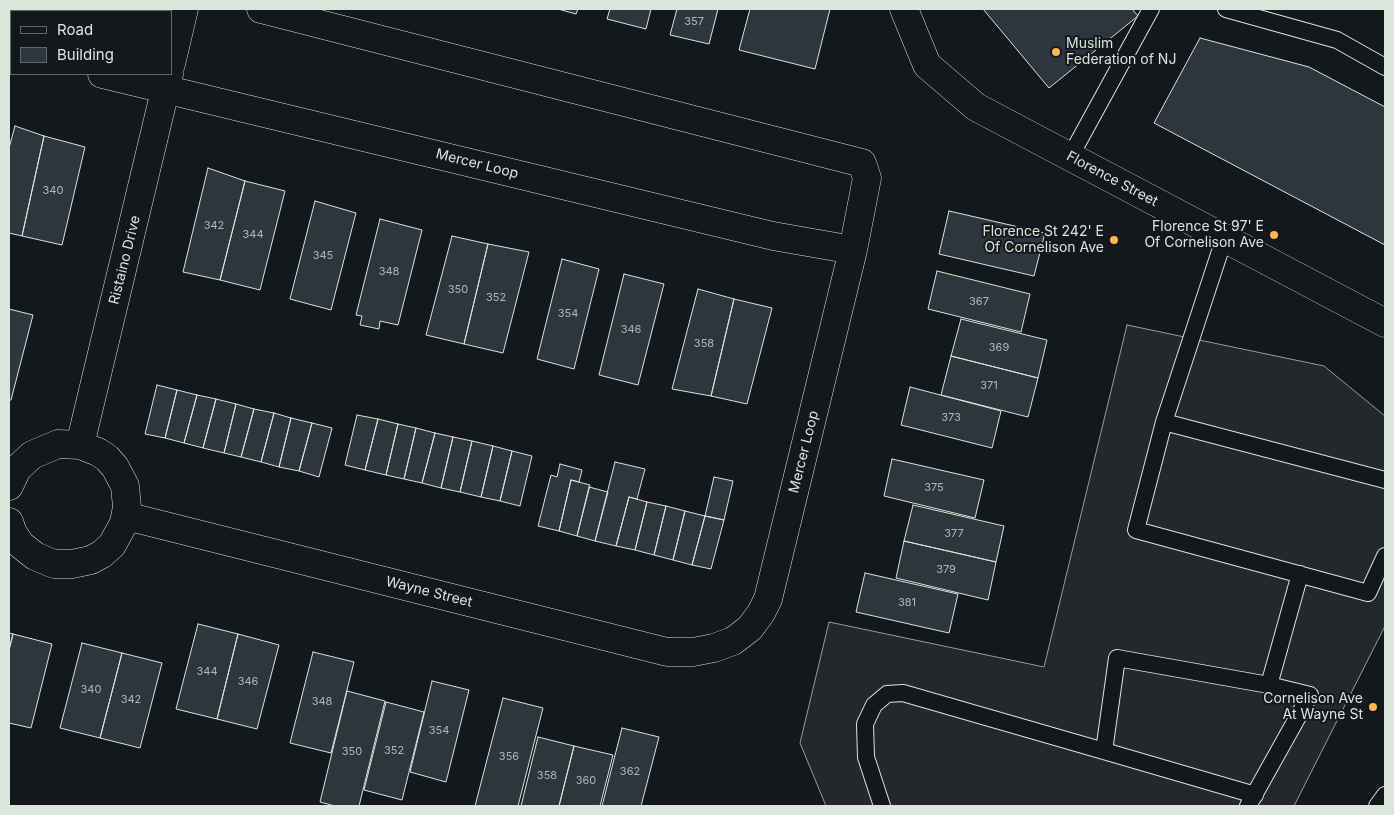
<!DOCTYPE html>
<html>
<head>
<meta charset="utf-8">
<style>
	body { margin:0 }
	#map { position:relative; width:1394px; height:815px; overflow:hidden; background:#14181c; font-family:Inter,sans-serif }
	canvas { display:block }
	.frame { position:absolute; inset:0; border:10px solid #d8e6dc; pointer-events:none }
	.legend { position:absolute; left:10px; top:10px; width:162px; height:65px; box-sizing:border-box; background:#14181c; border:1px solid #626a69; margin:0; padding:6px 9px; list-style:none; font-size:15px; color:#d8e6dc }
	.legend li { display:flex; align-items:center; gap:10px; height:25px }
	.legend b { width:25px; border:1px solid #626a69 }
</style>
</head>
<body>
<div id="map">
<canvas width="1394" height="815"></canvas>
<div class="frame"></div>
<ul class="legend">
<li><b style="height:6px;background:#14181c"></b>Road</li>
<li><b style="height:14px;background:#2c363c"></b>Building</li>
</ul>
</div>
<script>
const ctx = document.querySelector('canvas').getContext('2d');
ctx.lineJoin = 'round';
function paint(path, color) { ctx.fillStyle = color; ctx.fill(path, 'evenodd'); }
const shape = rows => new Path2D(rows.map(r => 'M' + r).join(''));
function stroke(path, color, width, dash) { ctx.strokeStyle = color; ctx.lineWidth = width; ctx.lineCap = dash ? 'butt' : 'round'; ctx.setLineDash(dash || []); ctx.stroke(path); }
function label(font, color, halo, rows, align = 'center') {
  ctx.font = font + ' Inter,sans-serif'; ctx.lineWidth = 4; ctx.setLineDash([]); ctx.textBaseline = 'middle'; ctx.strokeStyle = halo; ctx.fillStyle = color; for (const [text, x, y, turn = 0] of rows) {
    ctx.save(); ctx.translate(x, y); ctx.rotate((+turn || 0) * Math.PI / 180); ctx.textAlign = isNaN(turn) ? turn : align; if (halo) ctx.strokeText(text, 0, 0); ctx.fillText(text, 0, 0); ctx.restore();
  }
}
const parking = shape([
	[1127,325,1324,366,1385,416,1385,626,1294,806,826,806,800,743,829,622,1044,667,1127,325]
]);
const building = shape([
	[558,9,578,9,576,14,558,9],
	[610,9,651,9,646,29,607,19,610,9],
	[677,9,718,9,709,44,670,35,677,9],
	[750,9,830,9,815,69,739,50,750,9],
	[983,9,1132,9,1138,16,1049,88,983,9],
	[1200,38,1309,67,1385,107,1385,245,1154,123,1200,38],
	[15,126,44,136,22,236,9,233,9,148,15,126],
	[44,136,85,147,62,245,22,236,44,136],
	[208,168,245,181,220,280,183,272,208,168],
	[245,181,285,191,260,290,220,280,245,181],
	[315,201,356,213,331,310,290,299,315,201],
	[949,211,1045,233,1034,276,939,254,949,211],
	[380,219,422,230,398,325,380,321,379,329,360,325,362,316,356,315,380,219],
	[452,236,488,244,464,344,426,335,452,236],
	[488,244,529,252,503,353,464,344,488,244],
	[562,259,599,269,574,369,537,359,562,259],
	[937,271,1030,294,1021,332,928,309,937,271],
	[624,274,664,284,638,385,599,375,624,274],
	[698,289,734,299,711,396,672,389,698,289],
	[734,299,772,308,747,404,711,396,734,299],
	[9,309,33,315,11,400,9,400,9,309],
	[961,319,1047,340,1038,378,951,356,961,319],
	[951,356,1038,378,1028,417,941,395,951,356],
	[157,385,177,390,165,438,145,434,157,385],
	[910,387,1001,411,992,448,901,425,910,387],
	[177,390,197,395,184,443,165,438,177,390],
	[197,395,216,399,203,448,184,443,197,395],
	[216,399,236,404,224,453,203,448,216,399],
	[236,404,254,409,241,457,224,453,236,404],
	[254,409,274,413,261,462,241,457,254,409],
	[274,413,291,418,279,467,261,462,274,413],
	[357,415,378,419,365,470,345,465,357,415],
	[291,418,312,423,299,471,279,467,291,418],
	[378,419,398,424,386,475,365,470,378,419],
	[312,423,332,428,319,477,299,471,312,423],
	[398,424,416,428,404,479,386,475,398,424],
	[416,428,435,433,422,483,404,479,416,428],
	[435,433,453,437,441,488,422,483,435,433],
	[453,437,472,441,460,492,441,488,453,437],
	[472,441,493,446,481,497,460,492,472,441],
	[493,446,512,451,500,501,481,497,493,446],
	[512,451,532,456,520,506,500,501,512,451],
	[892,459,984,480,975,518,884,496,892,459],
	[615,462,645,469,637,499,629,497,616,546,595,541,615,462],
	[560,464,582,470,579,482,571,480,559,531,538,526,551,475,557,477,560,464],
	[714,477,733,481,724,520,705,516,714,477],
	[571,480,590,485,577,536,559,531,571,480],
	[589,487,608,492,595,541,577,536,589,487],
	[629,497,647,502,635,550,616,546,629,497],
	[647,502,666,506,654,555,635,550,647,502],
	[913,505,1004,526,996,562,904,541,913,505],
	[666,506,685,511,673,560,654,555,666,506],
	[685,511,705,516,692,565,673,560,685,511],
	[705,516,724,520,711,569,692,565,705,516],
	[904,541,996,562,988,600,896,578,904,541],
	[865,573,958,594,949,633,856,612,865,573],
	[198,624,238,634,217,719,176,709,198,624],
	[9,633,13,634,9,650,9,633],
	[13,634,52,644,31,728,9,723,9,650,13,634],
	[238,634,279,645,257,729,217,719,238,634],
	[82,643,122,653,100,738,60,728,82,643],
	[313,652,354,662,331,753,290,743,313,652],
	[122,653,162,663,140,748,100,738,122,653],
	[432,681,469,690,446,782,410,772,432,681],
	[347,691,385,701,359,806,335,806,320,802,347,691],
	[503,698,543,708,518,806,475,806,503,698],
	[386,702,424,712,402,800,364,790,386,702],
	[622,728,659,737,641,806,602,806,622,728],
	[538,737,574,746,559,806,521,806,538,737],
	[574,746,613,755,600,806,559,806,574,746]
]);
const service = shape([
	[1226,9,1337,40,1385,67],
	[1070,157,1151,9],
	[1224,239,1164,422,1136,530,1368,593,1385,556],
	[1164,422,1385,480],
	[1255,795,1104,751,1117,658,1269,685],
	[882,806,866,757,865,724,874,705,887,694,903,693,1104,751],
	[1248,806,1310,695,1269,685,1300,574],
	[1377,806,1385,795]
]);
const minor = shape([
	[904,9,927,65,976,107,1385,323],
	[9,51,11,52],
	[171,64,184,9],
	[102,74,773,236,853,250],
	[80,445,169,74],
	[9,486,17,469,32,455,58,444,80,445,98,452,107,458,115,467,125,486,127,507,124,523,112,545,102,554,91,560,72,564,54,564,35,556,21,545,13,533,9,522],
	[126,516,667,652,693,652,714,648,733,641,750,628,761,613,768,599,853,250,867,178,862,163,261,9]
]);
const markers = [
	[1056,52,5,"#ffb74d"],
	[1274,235,5,"#ffb74d"],
	[1114,240,5,"#ffb74d"],
	[1373,707,5,"#ffb74d"]
];
const numberNames = [
	["357",694,22],
	["340",53,191],
	["342",214,226],
	["344",253,235],
	["345",323,256],
	["348",389,272],
	["350",458,290],
	["352",496,298],
	["367",979,302],
	["354",568,314],
	["346",631,330],
	["358",704,344],
	["369",999,348],
	["371",989,386],
	["373",951,418],
	["375",934,488],
	["377",954,534],
	["379",946,570],
	["381",907,603],
	["344",207,672],
	["346",248,682],
	["340",91,690],
	["342",131,700],
	["348",322,702],
	["354",439,731],
	["352",394,751],
	["350",352,752],
	["356",509,757],
	["362",630,772],
	["358",547,776],
	["360",586,781]
];
const poiNames = [
	["Muslim",1066,44,"left"],
	["Federation of NJ",1066,60,"left"],
	["Florence St 97' E",1264,227],
	["Of Cornelison Ave",1264,243],
	["Florence St 242' E",1104,232],
	["Of Cornelison Ave",1104,248],
	["Cornelison Ave",1363,699],
	["At Wayne St",1363,715]
];
const streetNames = [
	["Mercer Loop",477,164,14],
	["Florence Street",1112,179,28],
	["Ristaino Drive",125,260,-76],
	["Mercer Loop",804,452,-76],
	["Wayne Street",429,592,14]
];
paint(parking, '#24282b');
stroke(parking, '#939e99', 1);
paint(building, '#2c363c');
stroke(building, '#d8e6dc', 1);
stroke(service, '#d8e6dc', 18);
stroke(minor, '#d8e6dc', 29);
stroke(service, '#14181c', 16);
stroke(minor, '#14181c', 28);
for (const [x, y, r, color] of markers) { const dot = new Path2D(); dot.arc(x, y, r, 0, 2 * Math.PI); ctx.fillStyle = color; ctx.fill(dot); stroke(dot, '#14181c', 2); }
label('11px', '#adbab4', null, numberNames);
label('14px', '#d8e6dc', '#14181c', poiNames, 'right');
label('14px', '#d8e6dc', '#14181c', streetNames);
</script>
</body>
</html>
